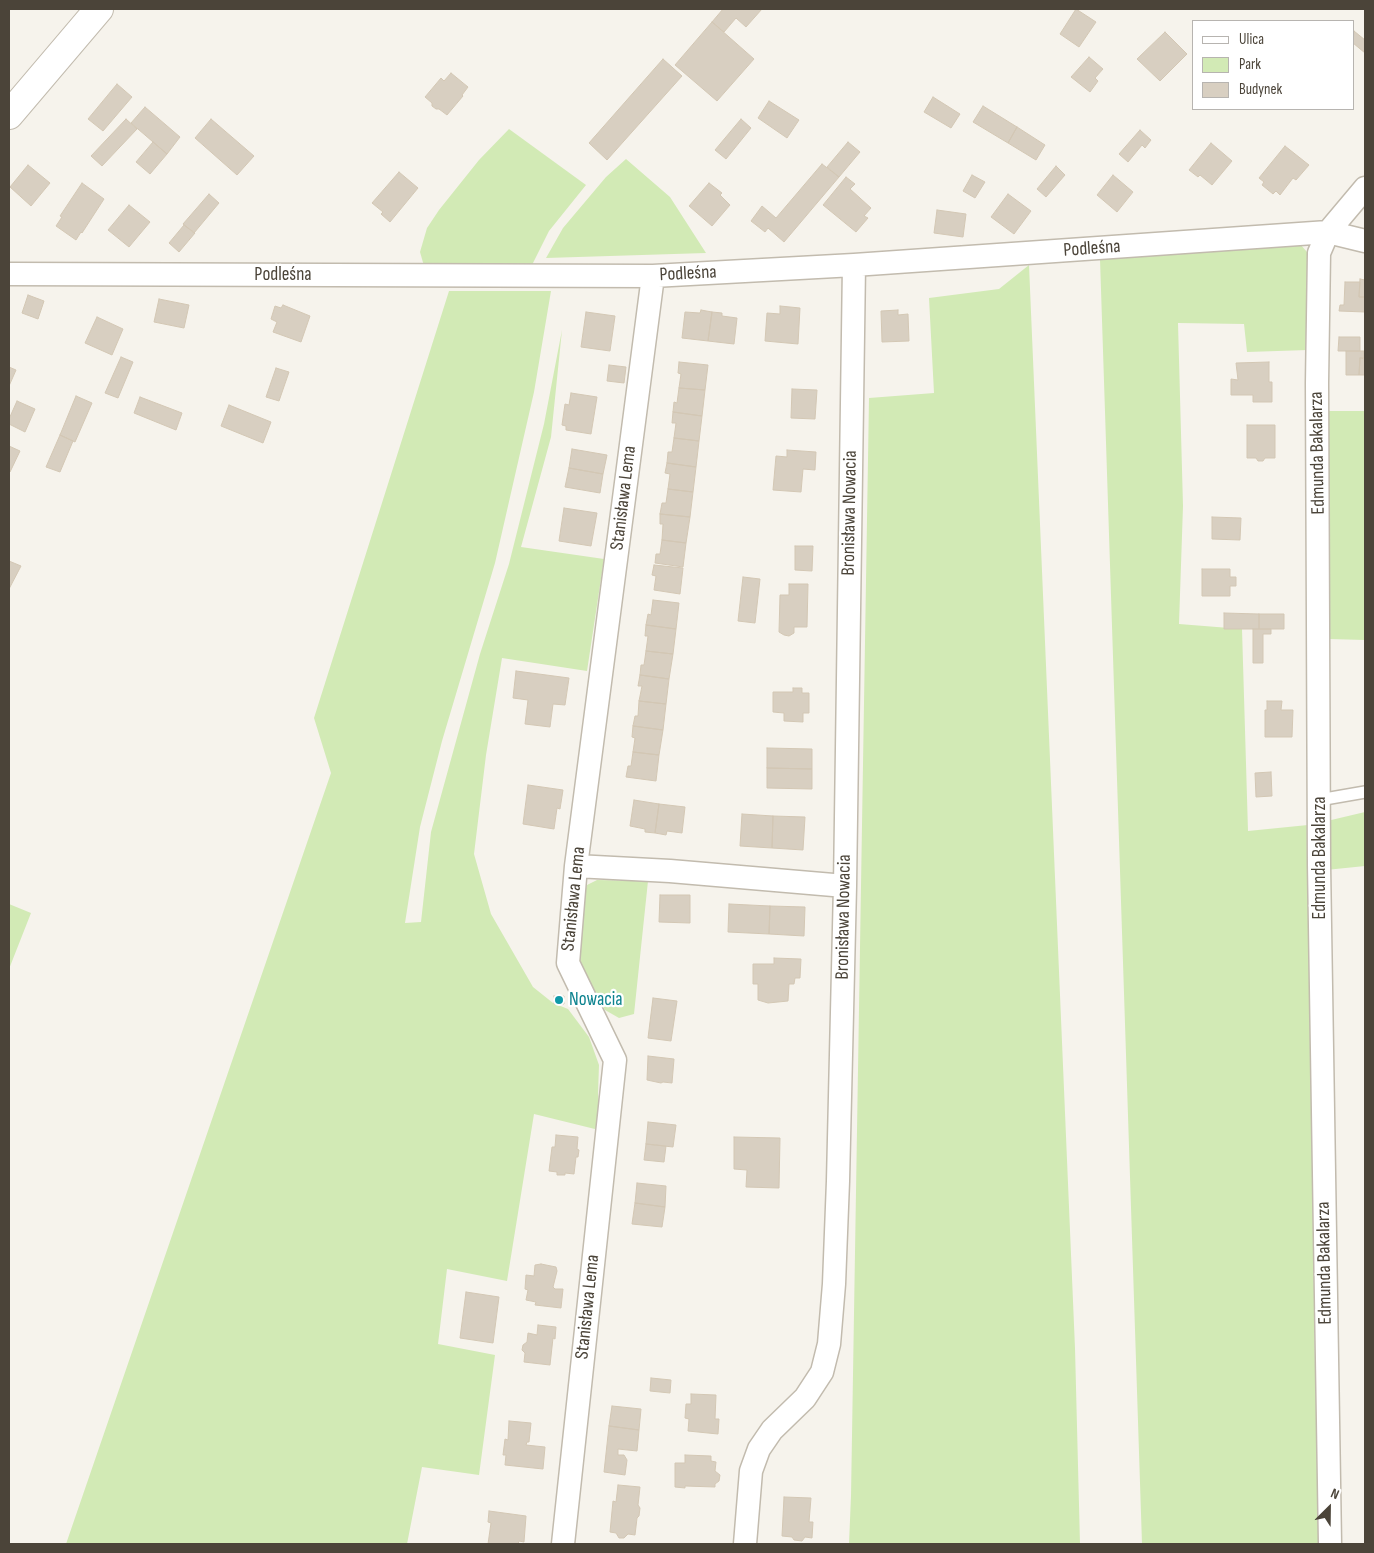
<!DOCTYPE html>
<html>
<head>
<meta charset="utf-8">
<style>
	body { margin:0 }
	#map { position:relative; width:1374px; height:1553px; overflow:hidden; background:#f6f3ec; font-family:"Sofia Sans Condensed",sans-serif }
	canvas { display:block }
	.frame { position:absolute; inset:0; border:10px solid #4b4439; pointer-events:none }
	.legend { position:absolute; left:1192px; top:20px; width:162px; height:90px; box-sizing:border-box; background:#fff; border:1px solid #b7b4b0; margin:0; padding:6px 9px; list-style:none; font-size:15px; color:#4b4439 }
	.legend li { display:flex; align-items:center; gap:10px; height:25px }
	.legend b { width:25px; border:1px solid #b7b4b0 }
	.north { position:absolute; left:1304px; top:1483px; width:50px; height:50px; -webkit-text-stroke:4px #fff; paint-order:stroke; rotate:23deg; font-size:14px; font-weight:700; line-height:20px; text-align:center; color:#4b4439 }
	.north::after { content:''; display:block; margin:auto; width:18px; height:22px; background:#4b4439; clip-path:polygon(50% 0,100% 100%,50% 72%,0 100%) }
</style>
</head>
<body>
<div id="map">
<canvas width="1374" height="1553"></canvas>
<div class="frame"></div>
<ul class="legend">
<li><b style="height:6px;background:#fff"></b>Ulica</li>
<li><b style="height:14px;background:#d2eab5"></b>Park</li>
<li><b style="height:14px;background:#d8cfc1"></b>Budynek</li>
</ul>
<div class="north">N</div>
</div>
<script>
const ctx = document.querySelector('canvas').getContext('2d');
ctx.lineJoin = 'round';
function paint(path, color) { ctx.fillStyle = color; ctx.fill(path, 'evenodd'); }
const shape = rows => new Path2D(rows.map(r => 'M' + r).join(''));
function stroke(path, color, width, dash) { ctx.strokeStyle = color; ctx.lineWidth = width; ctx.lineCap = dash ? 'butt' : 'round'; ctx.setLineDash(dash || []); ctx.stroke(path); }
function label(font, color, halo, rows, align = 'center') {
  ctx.font = font + ' "Sofia Sans Condensed",sans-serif'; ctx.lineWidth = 4.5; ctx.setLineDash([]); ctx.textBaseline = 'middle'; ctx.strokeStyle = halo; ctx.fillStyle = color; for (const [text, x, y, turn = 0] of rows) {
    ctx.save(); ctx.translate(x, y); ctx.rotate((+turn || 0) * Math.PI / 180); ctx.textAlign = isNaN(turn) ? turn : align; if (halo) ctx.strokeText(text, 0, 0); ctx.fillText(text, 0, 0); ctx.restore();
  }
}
const green = shape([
	[509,129,586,185,549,231,532,265,424,266,420,252,427,228,439,210,479,160],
	[626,159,670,197,706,253,546,258,563,228,606,177],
	[1300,244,1307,252,1308,350,1247,352,1244,324,1178,323,1183,506,1179,624,1242,629,1248,831,1308,825,1315,1367,1321,1544,1142,1544,1100,259],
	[1029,265,1075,1348,1080,1544,849,1544,851,1496,869,398,934,393,929,298,999,289],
	[449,291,551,291,534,392,495,563,442,741,420,827,405,923,421,922,431,832,480,654,509,564,544,424,562,330,551,437,521,547,604,559,587,671,502,658,486,755,474,854,491,914,533,987,553,1003,568,1009,589,1037,599,1065,598,1094,603,1131,534,1114,507,1281,447,1269,438,1344,495,1355,479,1475,422,1467,407,1544,66,1544,331,773,314,718],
	[1327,411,1365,411,1365,640,1329,639],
	[1365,812,1365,866,1326,870,1327,821],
	[597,880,648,881,634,1014,619,1018,605,1010,575,957,583,897,587,885],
	[9,904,31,913,9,969]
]);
const building = shape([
	[723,9,762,9,746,27,736,18,724,32,712,22,723,9],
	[1076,9,1096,22,1079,47,1060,34,1076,9],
	[712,22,754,59,717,101,675,65,712,22],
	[1354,31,1365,40,1365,53,1353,43,1354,31],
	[1165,32,1187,54,1160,81,1137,59,1165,32],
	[1089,57,1103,69,1095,78,1098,81,1090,92,1071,77,1089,57],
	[663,59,682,76,607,160,589,143,663,59],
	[451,73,468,87,462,95,463,96,447,115,439,109,436,109,432,106,432,103,425,97,441,78,444,81,451,73],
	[117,84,132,97,103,131,88,119,117,84],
	[933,97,960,114,951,128,924,112,933,97],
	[769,101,799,120,787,138,758,118,769,101],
	[983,106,1017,127,1008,143,973,122,983,106],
	[145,107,180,137,167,154,131,123,145,107],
	[126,119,137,129,102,166,91,156,126,119],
	[211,119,254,156,237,175,195,138,211,119],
	[741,119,751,128,726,159,715,150,741,119],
	[1017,127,1045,145,1036,160,1008,143,1017,127],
	[1140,130,1151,140,1145,148,1142,145,1128,162,1119,154,1140,130],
	[153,142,167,154,150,174,136,162,153,142],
	[848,142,860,152,839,177,827,167,848,142],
	[1211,143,1232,161,1212,185,1200,175,1198,177,1189,170,1211,143],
	[1285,146,1309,165,1296,180,1293,178,1280,195,1276,191,1273,194,1262,185,1264,182,1259,178,1285,146],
	[822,164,839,177,784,242,768,228,765,232,751,221,762,206,776,218,822,164],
	[28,165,50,183,31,206,10,187,28,165],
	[1056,166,1065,175,1046,197,1037,189,1056,166],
	[399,172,418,188,390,222,381,214,383,212,372,203,399,172],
	[972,175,985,182,975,198,963,191,972,175],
	[1113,175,1133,192,1117,212,1097,195,1113,175],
	[846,177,855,184,850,189,871,208,864,216,868,218,856,232,823,205,846,177],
	[82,183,104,199,82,233,81,232,76,240,56,226,62,217,60,216,82,183],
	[709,183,722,193,720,195,730,205,712,226,689,206,709,183],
	[209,194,219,203,194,233,183,224,209,194],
	[1008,194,1031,211,1014,234,991,217,1008,194],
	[129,205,150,222,129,247,108,230,129,205],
	[937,210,966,214,963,237,934,233,937,210],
	[184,225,195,233,179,252,169,243,184,225],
	[1360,279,1365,280,1365,297,1359,297,1360,279],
	[1345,282,1360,282,1359,297,1365,297,1365,312,1339,311,1340,305,1344,305,1345,282],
	[28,295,44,301,38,319,22,313,28,295],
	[159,299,189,305,184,328,154,322,159,299],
	[283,305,310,316,301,342,273,332,277,322,271,319,275,306,281,308,283,305],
	[780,306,800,308,798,344,765,341,767,313,780,314,780,306],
	[701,310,712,312,708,341,682,338,685,312,700,313,701,310],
	[898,310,898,315,908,314,909,341,882,342,881,311,898,310],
	[586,312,615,316,610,351,581,347,586,312],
	[712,312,722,313,722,316,737,318,734,344,708,341,712,312],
	[97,317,123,329,112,355,85,343,97,317],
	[1339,337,1360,337,1360,351,1338,351,1339,337],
	[1346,351,1364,351,1364,358,1360,358,1359,375,1346,375,1346,351],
	[121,357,133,362,118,398,105,393,121,357],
	[1360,358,1365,359,1365,375,1359,375,1360,358],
	[679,362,708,365,705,390,679,388,681,374,678,373,679,362],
	[1269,362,1269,382,1272,382,1272,402,1253,402,1253,395,1231,395,1231,379,1238,380,1236,363,1269,362],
	[609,365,626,367,624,383,607,381,609,365],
	[9,367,16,370,9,386,9,367],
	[276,368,289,372,279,401,266,397,276,368],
	[679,388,705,390,702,416,673,412,674,402,677,403,679,388],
	[792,389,817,390,815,419,791,418,792,389],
	[571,393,597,397,591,434,566,430,566,426,562,425,565,404,569,405,571,393],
	[76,396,92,403,75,442,60,435,76,396],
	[140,397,182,413,176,430,134,413,140,397],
	[17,401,35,409,25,432,9,424,9,419,17,401],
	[229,405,271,422,263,443,221,426,229,405],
	[673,412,702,416,699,441,674,438,676,423,672,423,673,412],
	[1247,425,1275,425,1275,458,1265,458,1263,461,1258,461,1256,458,1247,458,1247,425],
	[60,435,73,441,60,472,46,467,60,435],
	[674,438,699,441,696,467,667,463,668,452,672,452,674,438],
	[9,446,20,451,10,472,9,471,9,446],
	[572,449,607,455,603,474,569,468,572,449],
	[787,450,816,452,815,470,803,469,801,492,773,490,776,456,787,457,787,450],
	[667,463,696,467,693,492,668,489,670,474,665,473,667,463],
	[569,468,603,474,600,493,565,487,569,468],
	[668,489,693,492,690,517,660,514,662,503,666,503,668,489],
	[564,508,597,513,591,546,559,541,564,508],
	[660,514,690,517,686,543,662,540,663,524,660,524,660,514],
	[1212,517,1241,518,1240,540,1212,539,1212,517],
	[662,540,686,543,683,567,655,563,656,554,660,554,662,540],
	[795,546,813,546,812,571,795,570,795,546],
	[9,561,21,566,9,589,9,561],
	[654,565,683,568,680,594,654,590,656,576,652,575,654,565],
	[1202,569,1230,569,1230,577,1236,577,1236,586,1230,586,1230,596,1202,596,1202,569],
	[743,577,760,579,755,623,738,621,743,577],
	[789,584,808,584,807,627,794,627,794,633,789,636,784,635,779,632,780,595,789,595,789,584],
	[653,600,679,603,676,629,646,625,648,614,651,615,653,600],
	[1224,613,1259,614,1259,629,1224,629,1224,613],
	[1259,614,1284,614,1284,629,1259,629,1259,614],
	[646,625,676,629,673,654,646,651,648,636,645,636,646,625],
	[1253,629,1271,629,1271,634,1263,634,1263,663,1253,663,1253,629],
	[646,651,673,654,669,679,640,675,641,665,644,665,646,651],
	[516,671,569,678,565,705,553,704,550,727,525,724,528,700,513,698,516,671],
	[640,675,669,679,666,704,639,701,642,686,638,686,640,675],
	[793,688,802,688,802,693,809,693,809,713,803,713,803,722,784,721,784,713,773,712,773,692,793,692,793,688],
	[639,701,666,704,663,730,633,726,635,716,638,716,639,701],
	[1267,701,1282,701,1281,710,1293,710,1292,737,1265,737,1265,710,1267,710,1267,701],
	[633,726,663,730,659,755,633,752,635,738,632,737,633,726],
	[767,748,812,749,812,769,767,768,767,748],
	[633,752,659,755,656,781,626,777,628,766,631,766,633,752],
	[767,768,812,769,812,789,767,788,767,768],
	[1271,772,1272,796,1256,797,1255,773,1271,772],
	[528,785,563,790,560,809,557,808,554,829,523,824,528,785],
	[634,800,659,804,655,833,645,832,645,829,630,826,634,800],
	[659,804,685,807,682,833,667,831,666,835,655,833,659,804],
	[742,814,773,816,772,848,740,846,742,814],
	[773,816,805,817,803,850,772,848,773,816],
	[660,895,690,895,690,923,659,922,660,895],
	[729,904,770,906,769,934,728,932,729,904],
	[770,906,805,907,804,936,769,934,770,906],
	[774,958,801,959,800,978,795,978,794,984,789,984,788,1001,768,1003,758,1000,758,984,753,984,753,964,774,964,774,958],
	[554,996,564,996,564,1004,554,1004,554,996],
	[653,998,677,1001,671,1041,648,1038,653,998],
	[648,1056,674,1059,672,1083,663,1082,661,1083,647,1080,648,1056],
	[648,1122,676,1125,673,1147,646,1144,648,1122],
	[556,1135,578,1137,577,1149,579,1150,578,1157,576,1157,574,1174,565,1173,565,1175,557,1175,557,1172,549,1171,552,1147,555,1147,556,1135],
	[734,1137,780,1138,779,1188,746,1187,747,1170,734,1169,734,1137],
	[646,1144,666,1146,664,1162,644,1160,646,1144],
	[637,1183,666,1186,665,1207,635,1203,637,1183],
	[635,1203,665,1207,662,1227,632,1224,635,1203],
	[541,1264,556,1267,557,1271,553,1287,555,1289,563,1289,561,1308,535,1305,536,1302,526,1300,528,1290,525,1289,526,1275,534,1276,535,1265,541,1264],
	[466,1292,499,1297,493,1343,460,1338,466,1292],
	[538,1325,556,1327,555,1339,553,1338,550,1365,524,1362,525,1353,522,1350,523,1345,527,1342,528,1333,537,1335,538,1325],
	[651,1378,671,1380,670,1393,650,1391,651,1378],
	[691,1394,716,1395,715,1419,719,1419,718,1434,688,1431,689,1419,685,1418,686,1404,691,1404,691,1394],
	[612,1406,641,1409,639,1430,609,1426,612,1406],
	[509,1421,531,1423,529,1442,527,1442,526,1445,545,1447,543,1469,505,1465,506,1455,503,1455,505,1439,508,1440,509,1421],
	[609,1426,639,1430,637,1451,618,1449,618,1455,624,1455,627,1460,625,1475,604,1472,609,1426],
	[685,1455,711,1456,711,1461,716,1462,715,1471,720,1475,719,1481,715,1484,715,1487,685,1486,685,1488,675,1487,675,1463,685,1463,685,1455],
	[618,1485,640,1487,638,1505,640,1508,639,1516,637,1518,635,1535,628,1534,624,1538,619,1538,616,1533,610,1532,613,1501,616,1502,618,1485],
	[784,1497,811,1498,809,1522,813,1522,812,1538,805,1537,802,1541,794,1540,792,1537,782,1536,784,1497],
	[489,1511,526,1516,524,1542,519,1541,518,1544,488,1544,491,1523,488,1522,489,1511]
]);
const service = shape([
	[1319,800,1365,792]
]);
const minor = shape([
	[9,274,653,276,854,265,1328,232,1365,241],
	[576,866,670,871,845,886],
	[563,1544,615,1060,568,963,576,866,653,276],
	[745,1544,751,1471,759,1449,772,1430,805,1398,822,1372,829,1344,834,1284,838,1181,845,886,854,265],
	[1330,1544,1319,864,1317,383,1319,253,1328,232,1365,188]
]);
const tertiary = shape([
	[9,115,99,9]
]);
const markers = [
	[559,1000,5,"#0f9aa8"]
];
const streetNames = [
	["Podleśna",1092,249,-4],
	["Podleśna",688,274,-3],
	["Podleśna",283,275],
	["Edmunda Bakalarza",1318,453,-91],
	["Stanisława Lema",624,498,-83],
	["Bronisława Nowacia",850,513,-89],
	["Edmunda Bakalarza",1320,858,-90],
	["Stanisława Lema",574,899,-84],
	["Bronisława Nowacia",844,917,-89],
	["Edmunda Bakalarza",1325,1263,-91],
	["Stanisława Lema",588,1307,-84]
];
const cultureNames = [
	["Nowacia",569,1000]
];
paint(green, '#d2eab5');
paint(building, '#d8cfc1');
stroke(building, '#d3c7b4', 1);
stroke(service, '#c2bbae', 14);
stroke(minor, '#c2bbae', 25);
stroke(tertiary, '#c2bbae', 30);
stroke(service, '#fff', 11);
stroke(minor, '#fff', 22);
stroke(tertiary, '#fff', 28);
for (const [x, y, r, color] of markers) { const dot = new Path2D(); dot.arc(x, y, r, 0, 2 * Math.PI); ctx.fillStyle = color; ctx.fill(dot); stroke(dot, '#fff', 2); }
label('19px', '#4b4439', '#fff', streetNames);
label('19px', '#0d838f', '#fff', cultureNames, 'left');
</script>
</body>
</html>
